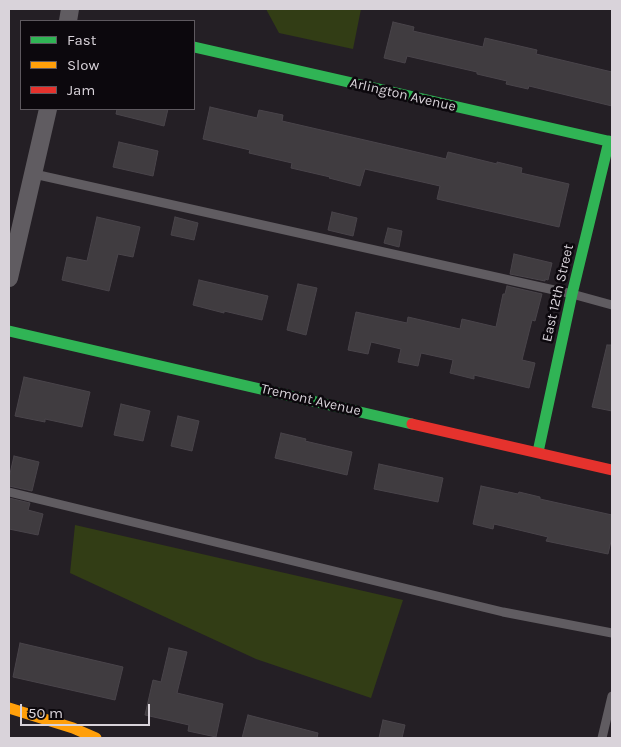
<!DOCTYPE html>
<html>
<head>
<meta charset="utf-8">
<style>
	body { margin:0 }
	#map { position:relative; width:621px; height:747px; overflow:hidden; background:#241f25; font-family:Karla,sans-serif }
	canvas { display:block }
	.frame { position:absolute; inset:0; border:10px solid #d9d3da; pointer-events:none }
	.legend { position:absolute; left:20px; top:20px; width:175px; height:90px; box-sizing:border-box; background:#0c080d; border:1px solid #5e595f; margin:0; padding:6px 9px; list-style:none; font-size:15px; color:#d9d3da }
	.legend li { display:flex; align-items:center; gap:10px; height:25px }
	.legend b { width:25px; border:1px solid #5e595f }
	.scale { position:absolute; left:20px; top:704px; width:130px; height:22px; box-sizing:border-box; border:2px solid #d9d3da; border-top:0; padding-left:6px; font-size:15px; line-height:18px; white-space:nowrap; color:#d9d3da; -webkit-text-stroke:4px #0c080d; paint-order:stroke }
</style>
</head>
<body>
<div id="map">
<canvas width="621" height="747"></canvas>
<div class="frame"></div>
<ul class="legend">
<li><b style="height:6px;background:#30b455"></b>Fast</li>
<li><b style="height:6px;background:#ff9f0a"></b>Slow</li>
<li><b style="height:6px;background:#e5322d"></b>Jam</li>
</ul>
<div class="scale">50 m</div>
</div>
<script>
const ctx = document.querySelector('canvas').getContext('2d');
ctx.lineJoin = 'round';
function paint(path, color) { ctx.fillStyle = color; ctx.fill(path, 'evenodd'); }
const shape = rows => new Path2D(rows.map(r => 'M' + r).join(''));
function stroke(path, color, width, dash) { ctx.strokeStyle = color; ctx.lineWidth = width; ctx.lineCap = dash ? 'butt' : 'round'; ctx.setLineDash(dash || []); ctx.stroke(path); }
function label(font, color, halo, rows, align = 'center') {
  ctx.font = font + ' Karla,sans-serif'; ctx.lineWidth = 5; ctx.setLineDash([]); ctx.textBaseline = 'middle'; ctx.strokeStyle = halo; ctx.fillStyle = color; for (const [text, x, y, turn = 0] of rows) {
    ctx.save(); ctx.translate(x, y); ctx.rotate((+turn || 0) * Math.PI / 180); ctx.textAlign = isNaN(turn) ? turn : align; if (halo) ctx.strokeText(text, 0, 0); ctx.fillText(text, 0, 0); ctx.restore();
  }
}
const green = shape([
	[266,9,361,9,353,49,279,33],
	[75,525,403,600,371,698,256,659,70,573]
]);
const building = shape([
	[393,22,414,27,413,31,483,47,485,38,537,50,536,54,612,72,612,106,529,86,528,89,506,84,507,81,477,74,477,72,407,56,405,63,384,58,393,22],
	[210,107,257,118,259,110,283,115,282,121,395,147,446,159,448,152,497,164,497,162,522,168,521,173,569,184,559,227,437,199,440,186,365,169,360,186,329,178,330,177,291,168,292,163,249,153,250,150,203,139,210,107],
	[117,109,168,109,164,126,116,114,117,109],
	[119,142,158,151,153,176,113,167,119,142],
	[332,212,357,218,353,236,328,230,332,212],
	[97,217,140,227,133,257,118,254,109,291,62,280,67,257,87,261,97,217],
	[175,217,198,223,194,240,171,235,175,217],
	[388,228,402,231,399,247,384,243,388,228],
	[514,254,552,263,548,280,545,279,545,281,510,274,514,254],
	[199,280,268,296,262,320,224,311,224,313,193,305,199,280],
	[298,284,317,288,306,335,287,330,298,284],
	[507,286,542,294,535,321,532,320,522,360,535,363,529,388,474,375,474,379,450,373,453,360,421,353,418,366,398,362,401,349,371,342,368,354,348,350,356,312,407,323,408,317,460,329,462,319,496,327,503,294,505,294,507,286],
	[607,345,612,345,612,411,592,407,607,345],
	[24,377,90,392,82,427,45,419,45,422,15,416,24,377],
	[121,404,150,411,143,441,114,435,121,404],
	[178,416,199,421,192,451,171,446,178,416],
	[281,433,306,439,305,441,352,452,347,475,275,458,281,433],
	[14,456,39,462,32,491,9,486,9,478,14,456],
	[379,464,443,478,438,502,374,489,379,464],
	[481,486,518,494,519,492,540,497,540,499,612,515,612,537,608,554,546,541,548,537,494,524,493,529,473,524,481,486],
	[9,498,30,503,28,510,43,514,38,535,9,529,9,498],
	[20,643,123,667,115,700,13,677,20,643],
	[169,648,187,652,177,693,223,704,216,737,188,731,189,725,145,715,153,680,161,682,169,648],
	[248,715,318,733,317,738,242,738,248,715],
	[383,720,405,725,402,738,379,738,383,720]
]);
const lane = shape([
	[34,174,572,294,612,305],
	[9,492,503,612,612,633],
	[602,738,612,696]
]);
const street = shape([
	[68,21,70,9],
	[9,278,48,109]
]);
const fast = shape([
	[194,47,612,142],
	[9,331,412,424],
	[538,452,572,294,609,141]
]);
const slow = shape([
	[9,708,73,728,96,738]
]);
const jam = shape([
	[412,424,612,470]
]);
const streetNames = [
	["Arlington Avenue",403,95,13],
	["East 12th Street",558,293,-77],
	["Tremont Avenue",311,400,13]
];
paint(green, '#323d15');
paint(building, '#403c40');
stroke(building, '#49444a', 1);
stroke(lane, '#605c61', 9);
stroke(street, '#605c61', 18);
stroke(fast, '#30b455', 11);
stroke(slow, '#ff9f0a', 11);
stroke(jam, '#e5322d', 11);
label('14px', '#d9d3da', '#0c080d', streetNames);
</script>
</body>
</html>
